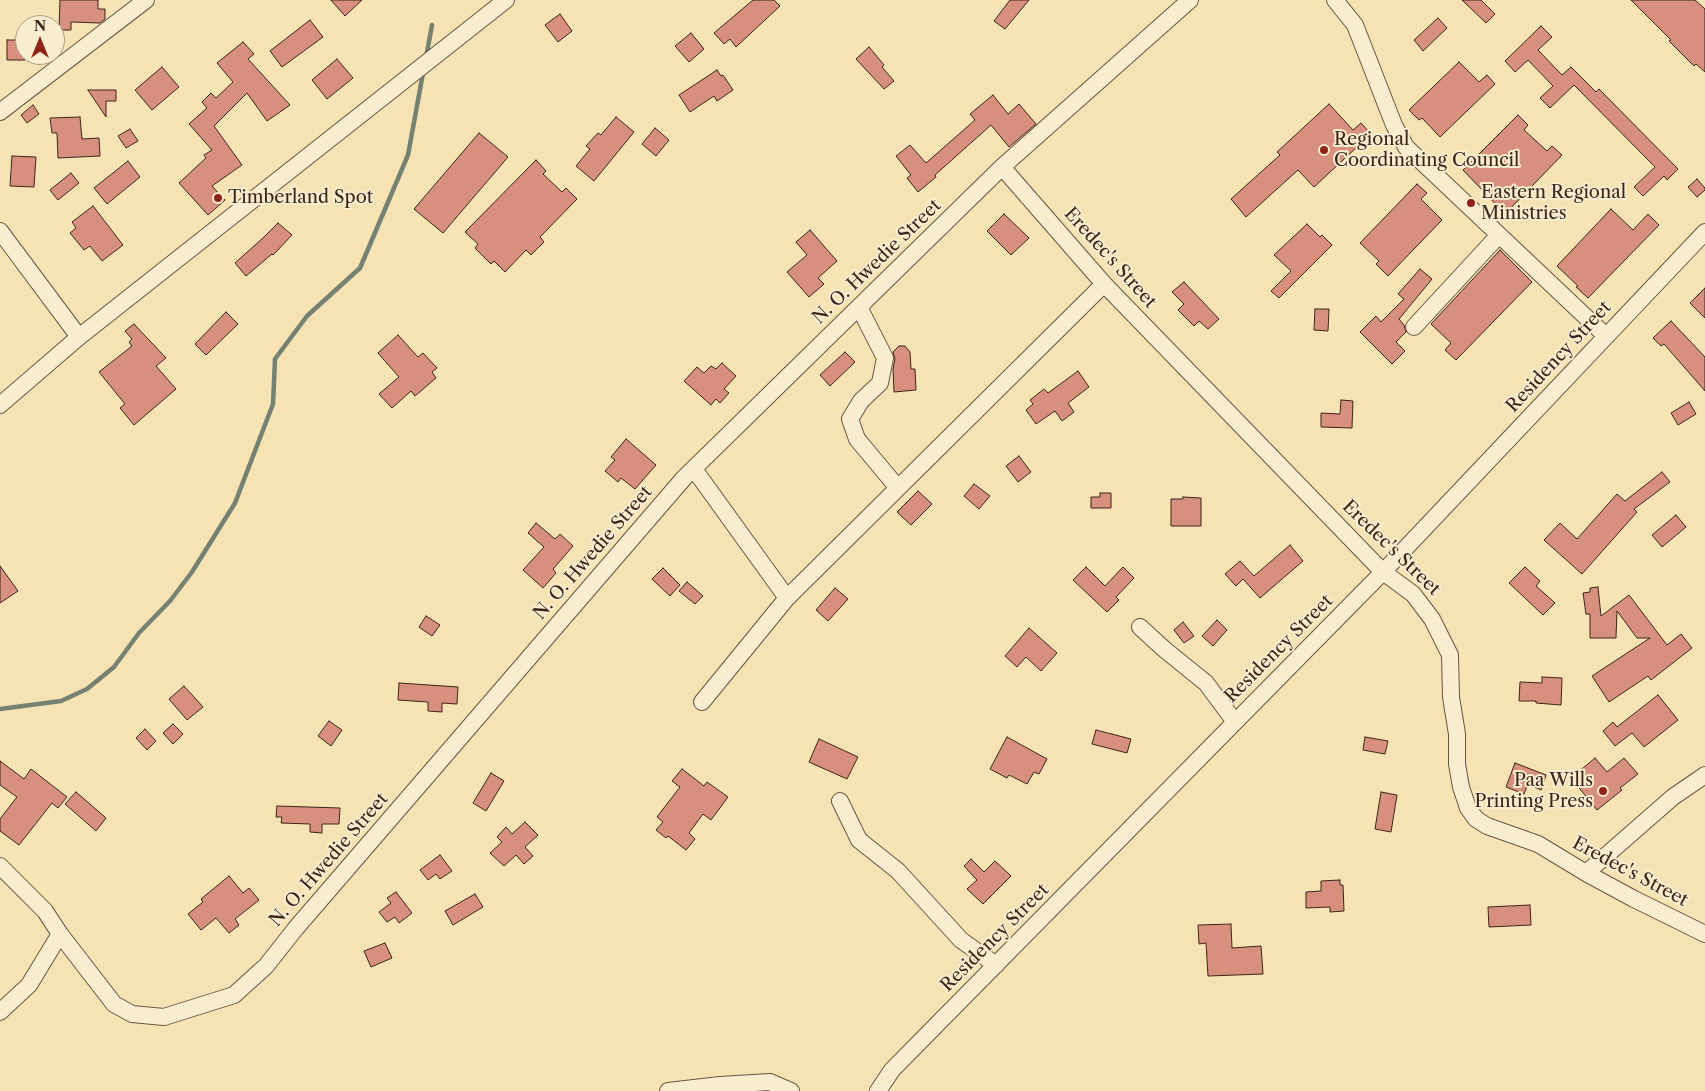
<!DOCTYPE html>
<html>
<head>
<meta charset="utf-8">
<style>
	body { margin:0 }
	#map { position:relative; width:1705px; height:1091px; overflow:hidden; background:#f5e3b4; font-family:"Libre Caslon Text",serif }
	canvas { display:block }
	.north { position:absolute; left:15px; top:15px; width:50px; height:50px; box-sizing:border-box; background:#f8edce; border:1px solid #ad9d87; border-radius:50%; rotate:0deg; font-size:14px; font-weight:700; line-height:20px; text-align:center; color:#3c251c }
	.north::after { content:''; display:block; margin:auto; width:18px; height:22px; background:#8f2418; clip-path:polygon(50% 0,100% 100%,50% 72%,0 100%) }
</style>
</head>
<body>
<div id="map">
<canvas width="1705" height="1091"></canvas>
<div class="north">N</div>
</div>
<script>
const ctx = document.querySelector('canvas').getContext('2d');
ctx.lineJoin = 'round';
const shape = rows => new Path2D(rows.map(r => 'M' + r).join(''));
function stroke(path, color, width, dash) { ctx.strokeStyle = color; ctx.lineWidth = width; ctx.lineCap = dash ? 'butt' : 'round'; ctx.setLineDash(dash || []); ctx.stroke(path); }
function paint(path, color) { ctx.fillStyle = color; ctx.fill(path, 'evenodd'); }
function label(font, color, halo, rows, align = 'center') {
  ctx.font = font + ' "Libre Caslon Text",serif'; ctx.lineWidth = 4; ctx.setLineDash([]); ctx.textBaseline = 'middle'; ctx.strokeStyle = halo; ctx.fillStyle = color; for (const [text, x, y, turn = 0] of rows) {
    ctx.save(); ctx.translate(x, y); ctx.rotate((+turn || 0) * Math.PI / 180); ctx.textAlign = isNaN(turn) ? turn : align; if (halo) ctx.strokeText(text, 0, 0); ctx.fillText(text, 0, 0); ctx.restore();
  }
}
const stream = shape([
	[426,58,432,25],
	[0,709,61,701,87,689,114,667,139,633,170,601,192,572,235,503,273,404,275,359,307,316,360,268,408,155,423,73]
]);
const building = shape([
	[60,0,98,0,98,9,105,9,105,19,100,23,71,22,71,30,59,30,60,0],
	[331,0,362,0,345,16,331,0],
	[753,0,774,0,780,6,736,47,730,39,724,44,714,33,753,0],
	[1010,0,1029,0,1005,29,994,21,1010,0],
	[1462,0,1481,0,1495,14,1486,23,1462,0],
	[1631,0,1695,0,1705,9,1705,72,1696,64,1694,66,1669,41,1671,40,1631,0],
	[560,14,572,31,558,42,545,25,560,14],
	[1438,18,1447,28,1423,51,1414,40,1438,18],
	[310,20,323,37,282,67,270,51,310,20],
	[1541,26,1552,37,1538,50,1562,75,1571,67,1596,92,1599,89,1678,169,1667,180,1664,176,1643,196,1634,187,1655,167,1574,85,1550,108,1540,98,1553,86,1528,60,1515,72,1505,61,1541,26],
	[691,33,704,49,689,62,675,46,691,33],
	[7,40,25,40,25,60,7,60,7,40],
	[243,42,254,54,248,59,290,105,267,121,247,93,214,126,242,165,212,186,225,200,208,215,179,183,206,158,204,155,212,150,189,124,207,108,202,102,211,93,216,98,233,82,217,63,243,42],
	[869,47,884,65,882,67,894,81,884,89,856,59,869,47],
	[337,59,353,78,327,99,312,80,337,59],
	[1459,62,1479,82,1487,75,1495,84,1440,137,1422,118,1419,120,1409,110,1459,62],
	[162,67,179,87,152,110,135,90,162,67],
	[717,70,721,76,723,75,733,90,717,101,714,96,690,112,679,95,717,70],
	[88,90,116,90,116,101,106,101,106,117,88,90],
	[993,95,1008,114,1019,104,1036,124,1009,147,991,125,935,175,936,177,918,192,907,178,911,175,896,156,910,145,926,163,975,120,970,114,993,95],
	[1329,104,1353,130,1361,123,1371,134,1314,187,1298,170,1246,217,1231,199,1280,155,1277,152,1329,104],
	[33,105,39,114,27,123,21,115,33,105],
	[1518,115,1528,125,1524,130,1547,151,1552,146,1562,155,1505,214,1463,170,1518,115],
	[80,117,82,139,99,138,100,156,58,158,57,133,52,133,50,118,80,117],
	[616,117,634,132,594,181,576,166,590,149,586,146,598,133,601,135,616,117],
	[655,128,669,140,656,156,642,144,655,128],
	[130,129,138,141,126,148,118,136,130,129],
	[479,133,508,157,443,233,414,209,479,133],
	[12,156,36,157,34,187,10,186,12,156],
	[536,160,546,171,543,174,562,192,566,188,577,199,540,237,544,242,531,255,526,250,505,272,494,261,491,264,475,248,478,244,465,232,536,160],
	[128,161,140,177,107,204,94,188,128,161],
	[71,173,79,183,58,200,50,190,71,173],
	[1697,179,1705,188,1705,190,1697,197,1688,187,1697,179],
	[1417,184,1427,193,1421,199,1442,220,1388,276,1376,264,1379,261,1360,243,1417,184],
	[93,206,123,245,102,261,90,246,84,250,70,233,76,228,72,222,93,206],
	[1611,209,1633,230,1648,214,1659,225,1588,298,1576,287,1578,286,1557,266,1611,209],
	[1004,214,1029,238,1011,255,987,231,1004,214],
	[278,223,292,235,273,255,272,254,246,276,235,263,263,238,278,223],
	[1307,224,1320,237,1322,235,1332,245,1279,298,1271,291,1291,271,1274,255,1307,224],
	[810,230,837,261,818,278,824,284,809,297,787,272,807,255,796,242,810,230],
	[1500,250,1532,282,1456,360,1445,350,1451,343,1431,324,1500,250],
	[1420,269,1432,279,1399,319,1404,325,1406,332,1396,342,1405,351,1392,364,1360,332,1376,316,1381,322,1404,299,1398,294,1420,269],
	[1184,282,1219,319,1208,329,1199,321,1194,326,1178,310,1184,304,1172,292,1184,282],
	[1705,288,1705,318,1690,303,1705,288],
	[1315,309,1329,309,1328,331,1314,330,1315,309],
	[226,312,238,324,206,355,195,344,226,312],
	[1671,321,1705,357,1705,391,1664,344,1661,346,1653,338,1671,321],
	[134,324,166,358,156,366,176,389,134,425,120,408,125,404,99,372,132,346,129,342,132,339,125,331,134,324],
	[398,335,418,357,423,353,437,368,432,372,436,378,415,396,411,391,392,408,379,394,399,377,378,353,398,335],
	[899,346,905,346,910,352,911,369,915,369,916,390,894,392,893,369,895,359,893,352,899,346],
	[845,352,855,362,830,386,820,375,845,352],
	[722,363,736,376,724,389,729,393,720,403,716,399,711,405,684,381,697,367,704,373,711,366,716,369,722,363],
	[1078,371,1089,387,1068,403,1074,412,1062,421,1055,411,1036,424,1026,410,1033,404,1030,400,1044,389,1048,393,1078,371],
	[1341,400,1353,401,1352,428,1321,427,1321,413,1340,414,1341,400],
	[1689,402,1696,414,1678,425,1671,413,1689,402],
	[626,439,656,465,635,489,621,478,618,482,605,471,615,460,611,457,626,439],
	[1019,456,1031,472,1018,482,1006,466,1019,456],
	[1662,472,1670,482,1634,509,1637,512,1582,574,1544,540,1560,523,1577,539,1617,494,1625,501,1662,472],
	[974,484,990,496,979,509,964,496,974,484],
	[918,491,932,504,911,525,897,512,918,491],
	[1100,493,1111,493,1111,508,1091,508,1091,497,1100,497,1100,493],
	[1183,497,1201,498,1201,526,1171,526,1171,499,1183,499,1183,497],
	[1676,515,1686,527,1662,547,1652,535,1676,515],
	[536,523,555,539,560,534,573,546,553,569,556,573,543,588,523,570,544,547,528,533,536,523],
	[1290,545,1303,561,1260,598,1243,579,1236,586,1225,574,1240,561,1254,576,1290,545],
	[0,566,18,591,0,603,0,566],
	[1086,567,1105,586,1123,567,1134,578,1116,597,1119,600,1107,612,1073,580,1086,567],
	[1525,567,1540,581,1536,586,1555,603,1543,615,1509,583,1525,567],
	[663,568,680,585,670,596,652,579,663,568],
	[687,582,703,596,695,604,679,591,687,582],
	[1598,587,1601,616,1629,595,1667,645,1681,634,1692,648,1651,680,1648,676,1609,702,1592,676,1650,638,1637,638,1617,611,1616,638,1590,638,1590,614,1586,614,1583,593,1590,592,1590,588,1598,587],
	[835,588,848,599,828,621,816,610,835,588],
	[426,616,440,625,432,636,419,627,426,616],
	[1217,620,1227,630,1213,646,1202,636,1217,620],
	[1183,622,1194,636,1184,643,1174,630,1183,622],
	[1029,628,1057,653,1041,671,1026,657,1017,667,1005,656,1029,628],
	[1542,677,1562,678,1561,705,1536,703,1536,701,1519,701,1520,682,1542,683,1542,677],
	[399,683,458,687,457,704,442,703,442,712,428,711,428,702,398,700,399,683],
	[184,686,203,707,187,720,169,699,184,686],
	[1658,695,1678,720,1644,747,1632,733,1615,746,1603,731,1613,722,1617,727,1658,695],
	[329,721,342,730,331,746,318,736,329,721],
	[173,724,183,734,173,744,163,733,173,724],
	[145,729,156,741,147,750,136,738,145,729],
	[1096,730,1131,739,1127,753,1092,744,1096,730],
	[1007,737,1047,759,1039,774,1034,772,1027,784,1009,775,1007,778,990,769,1007,737],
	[1365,737,1388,741,1385,754,1363,750,1365,737],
	[819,739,858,757,847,779,809,762,819,739],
	[1595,758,1607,772,1624,758,1638,774,1620,788,1622,790,1597,810,1571,778,1595,758],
	[0,761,24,779,31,769,67,797,58,808,52,803,19,845,0,831,0,819,17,797,0,785,0,761],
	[1515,763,1546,775,1541,790,1528,784,1524,794,1506,787,1515,763],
	[682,769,704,786,707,782,728,797,711,820,703,814,689,833,695,839,686,850,668,836,666,838,656,830,663,822,657,817,680,787,672,781,682,769],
	[491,773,504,781,486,811,473,803,491,773],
	[76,792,106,818,96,831,65,804,76,792],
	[1381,792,1397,795,1391,832,1375,829,1381,792],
	[277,806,340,808,339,824,322,824,322,833,310,832,310,824,281,823,282,817,276,817,277,806],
	[525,822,538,835,525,847,533,856,524,864,516,855,504,866,490,853,502,842,497,837,506,827,512,834,525,822],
	[440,855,452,871,440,879,436,874,428,880,420,870,440,855],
	[971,859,984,872,995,861,1011,876,983,904,967,889,977,880,964,866,971,859],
	[229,876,243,893,249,888,259,900,235,919,239,925,229,933,216,918,201,930,188,914,203,902,201,899,229,876],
	[1340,880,1340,885,1343,885,1344,911,1330,912,1330,907,1306,908,1306,892,1321,891,1321,881,1340,880],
	[396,892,412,913,399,923,395,917,387,922,379,912,391,903,387,898,396,892],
	[475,894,483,907,453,925,445,911,475,894],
	[1530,905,1531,925,1489,927,1488,907,1530,905],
	[1231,924,1232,948,1261,946,1263,974,1208,976,1206,943,1199,944,1198,925,1231,924],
	[385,943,392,958,371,967,364,951,385,943]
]);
const minor = shape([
	[1335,0,1355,25,1394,125,1406,147,1606,336],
	[0,112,146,0],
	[1002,167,1104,284,1383,572,1413,594,1432,619,1450,655,1451,697,1457,734,1457,764,1461,787,1468,808,1476,819,1487,826,1538,844,1586,873,1634,899,1705,934],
	[0,231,79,337],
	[859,307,885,358,880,383,861,401,850,419,857,439,898,488],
	[1414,327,1499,235],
	[0,405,79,337,506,0],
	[694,469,787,598],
	[1140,627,1164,649,1206,683,1235,722],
	[702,702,787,598,1104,284],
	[840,801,859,840,898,871,961,940,996,965],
	[0,866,45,911,60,934,114,1004,132,1014,164,1017,234,995,266,966,296,928,684,478,1002,167,1190,0],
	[1586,873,1673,797,1705,775],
	[0,1012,29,985,60,934],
	[668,1091,720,1085,770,1082,791,1091],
	[878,1091,892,1070,1383,572,1705,232]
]);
const markers = [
	[1324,150,5,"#8f2418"],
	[218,198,5,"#8f2418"],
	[1471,203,5,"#8f2418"],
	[1603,791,5,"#8f2418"]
];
const poiNames = [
	["Regional",1334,140],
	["Coordinating Council",1334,161],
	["Eastern Regional",1481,193],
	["Ministries",1481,214],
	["Timberland Spot",228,198],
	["Paa Wills",1593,781,"right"],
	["Printing Press",1593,802,"right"]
];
const streetNames = [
	["Eredec's Street",1110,258,48],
	["N. O. Hwedie Street",877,262,-44],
	["Residency Street",1559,357,-47],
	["Eredec's Street",1391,548,44],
	["N. O. Hwedie Street",593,553,-49],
	["Residency Street",1279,649,-45],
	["N. O. Hwedie Street",329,860,-49],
	["Eredec's Street",1630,872,28],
	["Residency Street",995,938,-45]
];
stroke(stream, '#768172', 4.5);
paint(building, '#d78f7e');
stroke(building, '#3c251c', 1);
stroke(minor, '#6a5442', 18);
stroke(minor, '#f8edce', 16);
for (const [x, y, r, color] of markers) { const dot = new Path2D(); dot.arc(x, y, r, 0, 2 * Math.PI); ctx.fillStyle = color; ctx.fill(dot); stroke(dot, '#f8edce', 2); }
label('18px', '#3c251c', '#f8edce', poiNames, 'left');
label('18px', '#3c251c', '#f8edce', streetNames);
</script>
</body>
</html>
